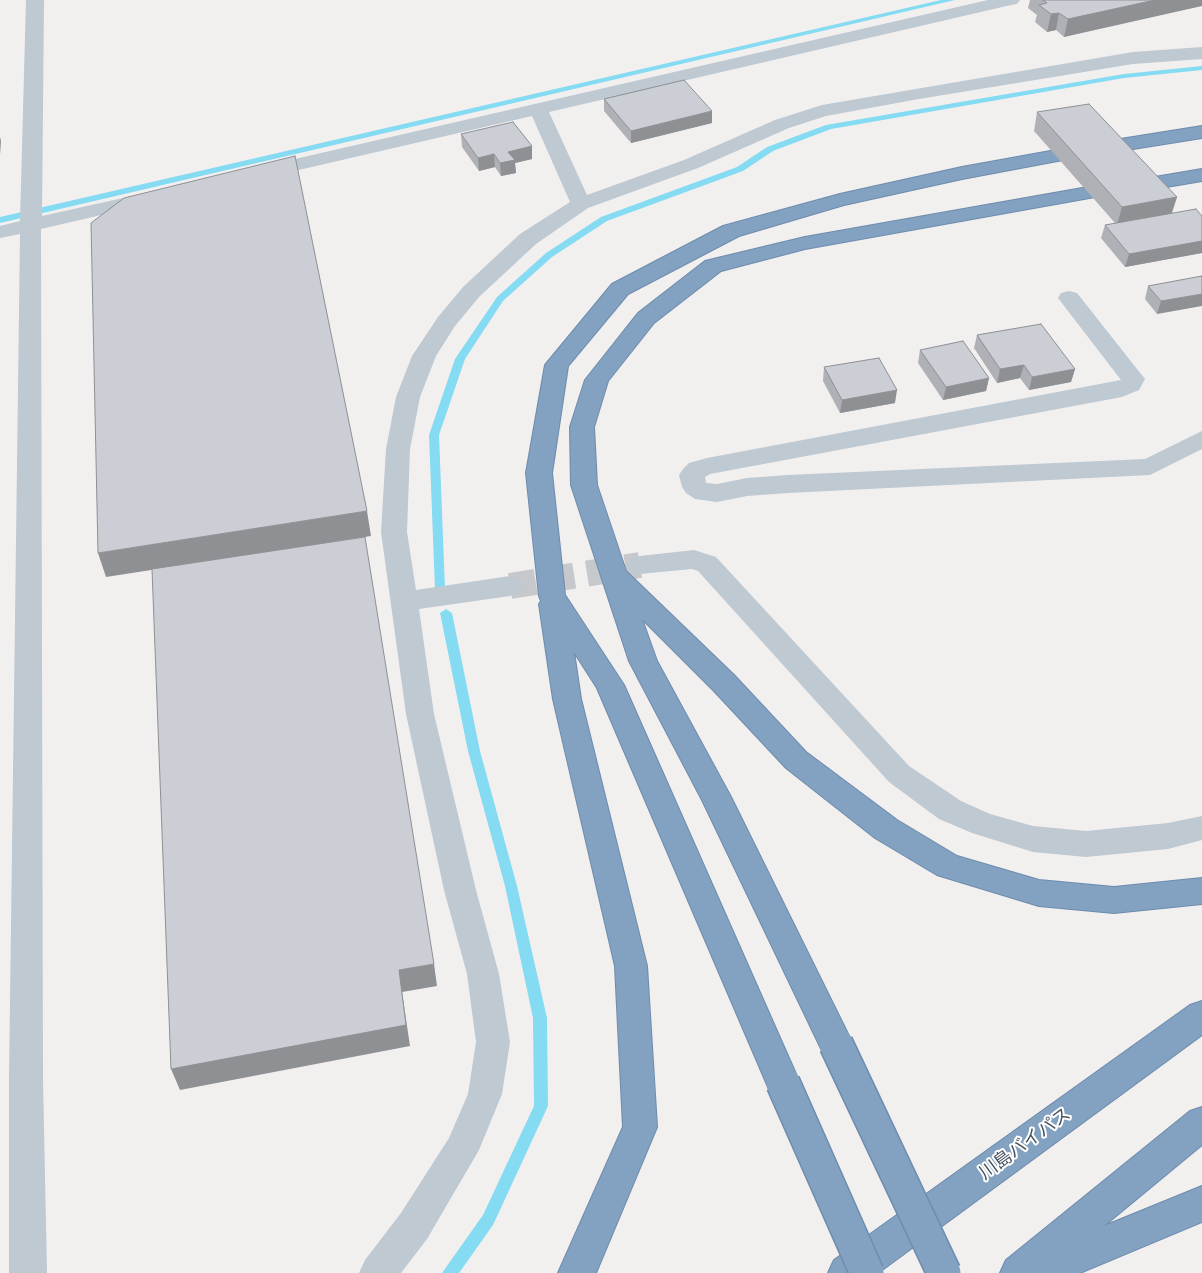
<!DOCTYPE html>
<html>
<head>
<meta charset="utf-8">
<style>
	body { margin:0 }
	canvas { display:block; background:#f2efef }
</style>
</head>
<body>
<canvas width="1202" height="1273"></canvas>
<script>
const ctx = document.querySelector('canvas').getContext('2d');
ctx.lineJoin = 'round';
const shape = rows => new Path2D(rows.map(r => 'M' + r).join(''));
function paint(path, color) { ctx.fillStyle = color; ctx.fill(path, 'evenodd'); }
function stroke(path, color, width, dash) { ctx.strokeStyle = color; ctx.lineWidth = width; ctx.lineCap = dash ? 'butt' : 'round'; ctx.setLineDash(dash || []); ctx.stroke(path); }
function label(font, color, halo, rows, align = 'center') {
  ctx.font = font + ' Figtree,"Noto Sans JP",sans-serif'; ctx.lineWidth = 4; ctx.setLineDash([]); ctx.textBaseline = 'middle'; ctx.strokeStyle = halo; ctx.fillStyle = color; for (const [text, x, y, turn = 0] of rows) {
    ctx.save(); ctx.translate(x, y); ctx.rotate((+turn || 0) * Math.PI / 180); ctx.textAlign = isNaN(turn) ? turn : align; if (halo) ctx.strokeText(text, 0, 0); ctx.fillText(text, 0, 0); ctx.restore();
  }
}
const stream = shape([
	[941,0,955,0,0,223,0,217,941,0],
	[1202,66,1202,70,1124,78,831,129,773,151,743,171,607,221,552,257,503,301,465,359,439,435,445,589,440,593,436,592,435,589,429,435,455,359,497,297,546,253,601,217,737,167,767,147,826,125,1124,74,1202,66],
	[446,609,452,613,480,751,517,886,547,1018,548,1106,493,1225,459,1273,442,1273,483,1215,534,1106,533,1018,505,886,468,751,440,613,446,609]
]);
const minorTunnel = shape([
	[510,586,640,565]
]);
const minor = shape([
	[26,0,44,0,42,216,150,192,157,194,160,198,157,202,41,229,43,1079,47,1273,9,1273,9,1079,20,234,0,238,0,226,20,221,26,0],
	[988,0,1020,0,1017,4,1011,5,549,112,587,195,684,160,775,120,822,105,1133,52,1202,47,1202,59,1133,64,919,99,826,116,789,128,698,168,588,208,536,244,479,297,455,326,436,356,420,397,410,449,407,532,416,590,510,576,519,579,523,586,519,593,510,596,419,609,434,714,476,890,499,974,510,1042,502,1094,479,1150,427,1239,401,1273,359,1273,365,1260,401,1213,449,1138,468,1094,476,1042,467,974,444,890,406,714,381,532,386,449,396,397,412,356,438,317,463,287,520,234,570,202,532,116,260,179,253,177,250,173,253,169,260,167,988,0],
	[1069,291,1077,293,1141,374,1145,379,1139,390,1122,397,710,474,705,477,706,483,717,484,747,478,788,475,1145,459,1202,431,1202,449,1150,475,788,493,747,496,717,502,695,499,686,493,682,487,679,475,683,469,689,463,707,458,1121,380,1058,298,1061,293,1069,291],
	[694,550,716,557,909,766,961,801,990,814,1033,826,1086,831,1168,823,1202,816,1202,840,1168,849,1086,857,1033,852,972,833,939,819,889,782,698,571,692,569,640,574,631,572,627,565,631,558,640,556,694,550]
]);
const highway = shape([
	[1202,126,1202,138,1108,153,1101,151,1098,147,1101,143,1108,141,1202,126],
	[1056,150,1063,152,1066,156,1063,160,962,179,844,205,739,236,628,294,568,366,552,473,565,595,624,685,800,1083,795,1094,783,1099,771,1094,597,688,574,652,581,699,647,966,657,1127,596,1273,558,1273,623,1127,615,966,553,699,539,604,541,601,539,596,526,473,545,365,612,284,723,226,840,194,962,167,1056,150],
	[1202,169,1202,181,1143,191,1136,189,1133,185,1136,181,1143,179,1202,169],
	[1088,187,1095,189,1098,193,1095,197,805,249,721,271,654,323,608,381,594,427,597,485,626,571,734,675,806,752,897,820,957,856,1039,880,1114,887,1202,878,1202,904,1114,913,1039,906,937,875,875,838,786,768,714,691,642,619,657,661,731,797,853,1044,848,1055,836,1059,824,1055,702,800,629,661,571,485,570,427,585,380,638,313,705,261,805,237,1088,187],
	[1202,1001,1202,1035,878,1273,828,1273,834,1260,1190,1005,1202,1001],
	[1202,1107,1202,1145,1104,1226,1202,1186,1202,1222,1080,1273,1000,1273,1006,1260,1190,1111,1202,1107]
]);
const highwayBridge = shape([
	[836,1044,944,1273],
	[783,1083,867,1273]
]);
const wall = shape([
	[1030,0,1202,0,1064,37,1056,30,1047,32,1035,22,1037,15,1028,8],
	[604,99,712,123,631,143,604,111],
	[1037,112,1177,197,1172,213,1202,216,1202,253,1125,267,1101,238,1105,225,1115,223,1034,131],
	[461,134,532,146,532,159,515,163,516,173,501,176,495,167,479,171,462,147],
	[1202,276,1157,314,1145,299,1148,286],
	[977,335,1075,369,1071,382,1029,390,1020,378,997,383,974,348],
	[920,350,989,378,986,391,943,400,918,363],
	[824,367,895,403,840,413,823,381]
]);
const shadedWall = shape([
	[1155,0,1202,0,1202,6,1064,37,1068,19],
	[1059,13,1056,30,1047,32,1051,14],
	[712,111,712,123,631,143,631,131],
	[0,137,1,141,0,155],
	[532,146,532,159,515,163,516,173,501,176,500,163,508,152],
	[494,154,495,167,479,171,478,158],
	[1177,197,1171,215,1117,225,1122,207],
	[1202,241,1202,253,1125,267,1129,254],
	[1202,294,1202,306,1157,314,1161,301],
	[1024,365,1020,378,997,383,1000,369],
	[1075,369,1071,382,1029,390,1032,377],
	[989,378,986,391,943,400,946,387],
	[897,390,895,403,840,413,842,400],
	[367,511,371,536,106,577,98,553],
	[434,964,437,986,402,992,410,1046,180,1090,171,1069,399,970]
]);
const building = shape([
	[1043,0,1155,0,1068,19,1059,13,1051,14,1039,5,1047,3,1043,0],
	[684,80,712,111,631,131,604,99,684,80],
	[1089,104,1177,197,1122,207,1037,112,1089,104],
	[513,122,532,146,508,152,515,160,500,163,494,154,478,158,461,134,513,122],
	[295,156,367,511,98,553,91,223,124,198,295,156],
	[1196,209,1202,216,1202,241,1129,254,1105,225,1196,209],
	[1202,276,1202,294,1161,301,1148,286,1202,276],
	[1041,324,1075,369,1032,377,1024,365,1000,369,977,335,1041,324],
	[963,341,989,378,946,387,920,350,963,341],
	[879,358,897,390,842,400,824,367,879,358],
	[365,537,434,964,399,970,406,1025,171,1069,152,569,365,537]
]);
const nearStreetnames = [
	["川島バイパス",1025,1144,-36]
];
paint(stream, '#85dbf2');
stroke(minorTunnel, '#c7c8cb', 26, [26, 13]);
stroke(highway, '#6e8cad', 2);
paint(minor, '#bec9d2');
paint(highway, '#83a2c1');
stroke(highwayBridge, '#6e8cad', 36, []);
stroke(highwayBridge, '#83a2c1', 33);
paint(wall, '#afb1b6');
paint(shadedWall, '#8e9094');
paint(building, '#cbced4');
stroke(building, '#8e9094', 1);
label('18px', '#46525e', '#fff', nearStreetnames);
</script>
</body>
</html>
